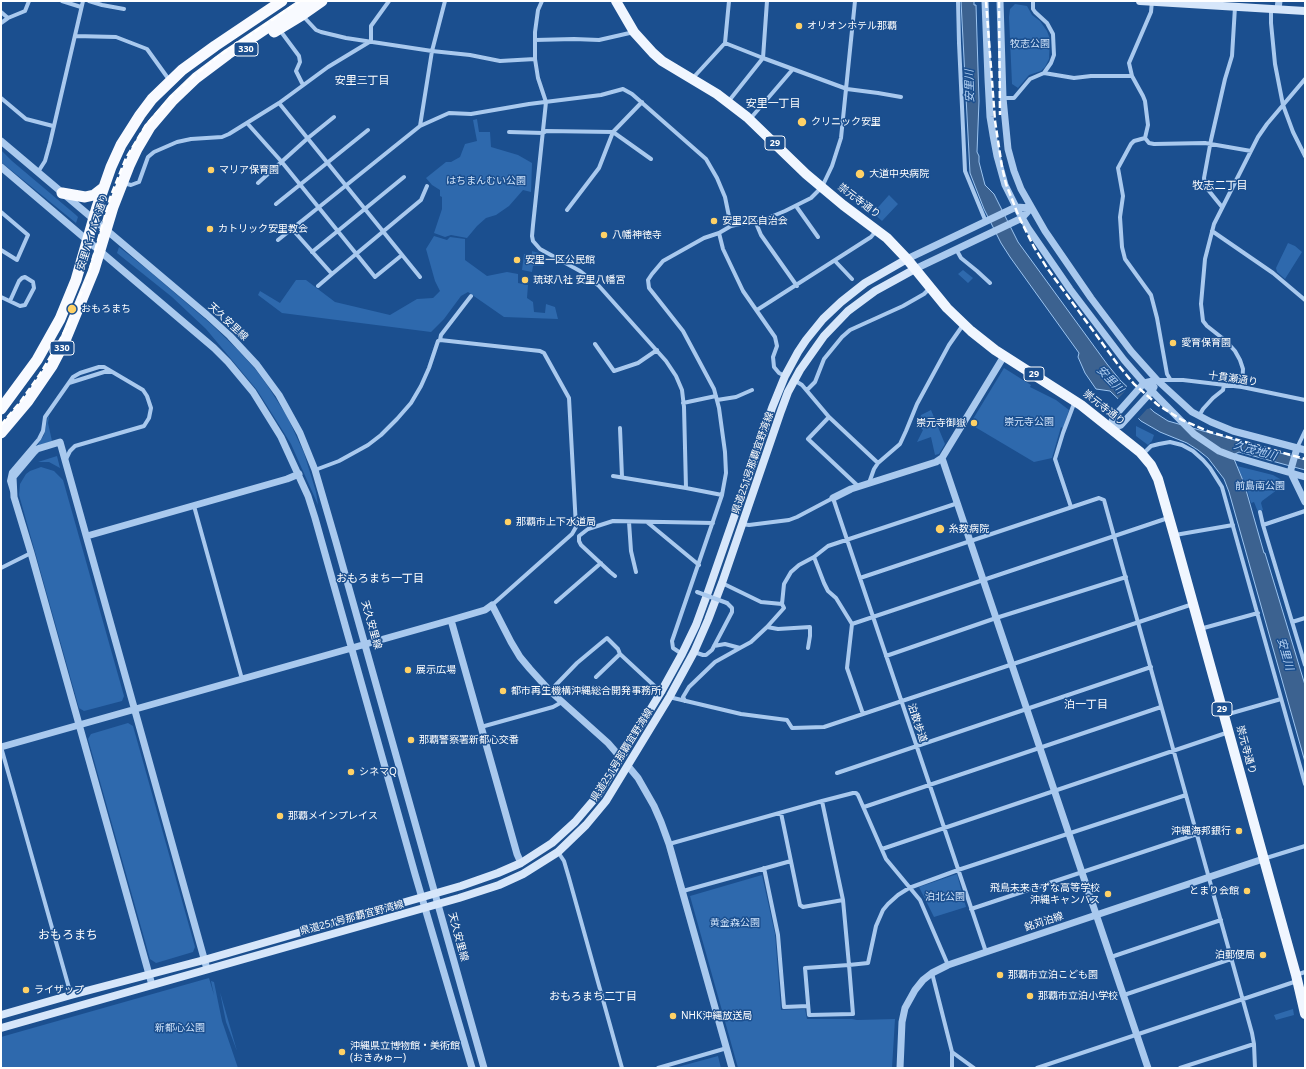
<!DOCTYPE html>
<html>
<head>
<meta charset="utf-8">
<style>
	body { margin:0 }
	#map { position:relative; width:1306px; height:1069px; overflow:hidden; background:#1b4f8f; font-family:"Noto Sans",sans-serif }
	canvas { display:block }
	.frame { position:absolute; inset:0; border:2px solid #fff; pointer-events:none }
</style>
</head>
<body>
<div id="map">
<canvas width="1306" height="1069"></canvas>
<div class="frame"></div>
</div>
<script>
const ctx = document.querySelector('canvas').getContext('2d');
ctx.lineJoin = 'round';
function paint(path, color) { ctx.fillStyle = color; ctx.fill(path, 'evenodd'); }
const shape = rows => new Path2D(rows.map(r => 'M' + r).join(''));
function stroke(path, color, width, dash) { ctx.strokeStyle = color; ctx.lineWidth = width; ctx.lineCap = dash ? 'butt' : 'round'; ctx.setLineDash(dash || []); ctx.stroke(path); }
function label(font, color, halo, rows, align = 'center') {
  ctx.font = font + ' "Noto Sans","Noto Sans JP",sans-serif'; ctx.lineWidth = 3; ctx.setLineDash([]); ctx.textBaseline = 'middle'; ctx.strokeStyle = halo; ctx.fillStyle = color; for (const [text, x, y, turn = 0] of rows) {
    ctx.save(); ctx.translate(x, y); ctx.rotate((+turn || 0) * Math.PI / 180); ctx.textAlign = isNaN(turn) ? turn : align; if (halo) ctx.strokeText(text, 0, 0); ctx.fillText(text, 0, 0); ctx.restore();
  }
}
const green = shape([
	[1015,4,1027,6,1032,15,1040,21,1047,31,1050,39,1049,59,1045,67,1041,71,1029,75,1018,88,1012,84,1009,17,1010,9],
	[477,119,479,132,490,132,491,147,518,155,532,163,531,192,523,190,509,206,496,215,486,218,477,226,467,238,451,235,445,237,434,233,442,209,442,197,440,196,440,190,432,185,426,178,446,162,451,162,460,157,465,144,477,141,473,120],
	[1,150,12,161,76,215,78,217,76,223,1,162],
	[889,195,898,204,882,221,873,213],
	[434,236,447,240,450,237,465,239,465,260,487,276,507,272,518,274,518,283,528,285,527,298,533,302,534,312,545,313,546,304,555,307,558,319,504,317,468,292,461,296,444,319,431,332,282,313,258,295,260,291,280,303,296,280,306,280,335,302,390,315,417,299,433,298,440,291,435,281,426,249],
	[1288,243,1295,246,1302,252,1285,279,1277,272,1276,268],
	[119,247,148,270,211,324,237,349,256,370,267,385,287,416,304,453,316,492,318,505,291,444,281,428,257,390,206,329,172,297,117,253],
	[532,251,539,253,538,258,544,259,545,261,543,266,533,266,532,272,522,270,524,254,532,254],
	[963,270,973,278,968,283,958,274],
	[1004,368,1031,385,1030,387,1056,400,1069,410,1063,428,1061,427,1052,458,1034,462,970,424],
	[931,410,945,444,939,454,935,455,931,437,917,442,923,430,918,425,921,415],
	[48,416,49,417,48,423,52,441,37,446,44,435],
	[1136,426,1154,435,1152,441,1148,445,1136,436],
	[57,456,60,468,49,462,38,462],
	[1237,466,1273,475,1280,479,1285,484,1262,501,1261,503,1263,510,1258,512,1254,502,1251,503,1246,486],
	[41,467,54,471,63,480,124,696,122,701,84,711,79,708,19,495,20,484,26,474,30,471],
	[128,723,133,726,195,947,193,952,156,963,150,959,88,739,91,734],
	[957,874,966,907,934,917,919,887],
	[762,875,775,934,781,1010,805,1009,807,1019,852,1019,857,1020,895,1019,892,1068,738,1068,690,896],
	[209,978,214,995,211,981,214,982,222,1021,238,1068,1,1068,1,1037],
	[220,992,237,1051,226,1022],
	[1293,1009,1294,1015,1276,1020,1274,1015],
	[718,1056,721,1068,674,1068]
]);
const water = shape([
	[961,1,974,1,974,5,976,5,979,101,977,152,979,156,979,162,985,185,994,194,1018,242,1107,364,1120,380,1154,412,1168,421,1305,460,1305,470,1239,452,1235,454,1234,459,1244,483,1264,553,1265,553,1305,685,1305,762,1229,492,1224,479,1208,458,1198,450,1187,443,1160,432,1141,421,1110,391,1096,389,1085,373,1078,357,1079,353,1010,257,1001,243,984,209,970,173,961,1]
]);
const pier = shape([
	[1127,384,1153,408,1147,409,1137,420,1116,401,1127,389]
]);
const minor = shape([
	[62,1,81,7],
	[89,1,102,5,124,9],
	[542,1,538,10,535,32,535,59,538,78,546,102,533,225,532,236,533,241,540,249,580,271,599,286,666,361,676,376,682,390,684,407,686,488,722,495],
	[958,1,959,43,965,171,986,222],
	[1271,9,1271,23,1275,64,1283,105,1293,132,1305,156],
	[1,12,8,18],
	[302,15,316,30,321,32,346,38,432,51,470,55,500,61,535,59],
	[1,23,8,18,25,11,29,1],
	[279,29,299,56,300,62,296,71,303,85],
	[75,36,116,37,147,49,170,81],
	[535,40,574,39,599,40,634,32],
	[725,43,729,1],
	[1044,73,1074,78,1091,76,1132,76],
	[692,79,725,43,763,58,847,89,878,93,901,97],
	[1,98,26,119,53,126],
	[1003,98,1014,98,1030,79,1044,73,1051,63,1054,55,1053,34,1047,23,1035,12,1033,9,1033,1],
	[728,102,763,58,767,1],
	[279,103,420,277],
	[750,119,793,69],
	[247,123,281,161,375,277,402,255],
	[420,126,432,51,445,1],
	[509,132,543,133,546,131,613,132,651,159],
	[1145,138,1134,141,1131,144,1118,168,1123,196,1120,217,1122,247,1125,259,1151,295,1157,318,1167,374,1170,379],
	[1145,138,1148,125,1145,101,1143,96,1132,76,1129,63,1151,12,1152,1],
	[1145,138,1149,143,1154,144,1205,143,1251,151],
	[38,172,45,161,50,143,83,1],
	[123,183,131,185,139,182,148,157,154,152,177,142,191,139,222,137,229,134,279,103,328,67,371,41,371,26,389,1],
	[258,183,308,138,334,117],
	[276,204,368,130],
	[796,206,818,237],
	[1222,207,1205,186,1204,178,1211,140,1225,79,1232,56,1235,7],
	[567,210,599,168,613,132,642,102],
	[1,212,28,235,17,260,1,250],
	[756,223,761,235,797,286],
	[292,229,332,274,318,286],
	[1212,231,1273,273,1305,300],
	[719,233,723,249,743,291,775,337,777,346,773,357,774,367,779,373,785,376],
	[278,240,420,126,449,113,471,114,529,104,601,95,623,89,632,94,706,159,717,178,725,197,731,226],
	[956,249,961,258,977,271,990,283],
	[312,252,404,177],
	[835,261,852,279],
	[332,274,421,200,427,186],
	[1,297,20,306,25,305,34,288,33,282,25,277,22,278,19,281,10,301],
	[757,310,871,237,876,231],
	[440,340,441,335,471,296],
	[595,344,614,371,638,363,657,350],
	[794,380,802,385,829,417,878,463],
	[1157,380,1183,380,1242,387,1305,400],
	[69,383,104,372,112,372],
	[1242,387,1243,369,1240,360,1235,351,1226,341,1207,326,1203,321,1201,304,1205,259,1214,224,1258,137,1267,124,1305,79],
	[807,390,815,382,824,359,842,337,850,330,903,306,924,294,930,288],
	[717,400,736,397,752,390],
	[683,403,716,396],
	[1199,416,1203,409,1213,398,1223,390,1224,385],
	[829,417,808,439,858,486],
	[620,428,622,477],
	[1297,448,1305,431],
	[1143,454,1151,446,1159,444,1170,442,1182,445,1193,451,1203,460,1210,468,1222,487,1305,784],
	[315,470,339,461,368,445,381,435,397,419,411,403,421,386,429,368,438,341,440,340,540,351,544,353,569,398,576,527,572,534,492,605],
	[613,476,686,488],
	[869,483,874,469,878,463,900,444,906,431,917,404,949,345,963,325],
	[12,491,9,481,11,472,39,439,43,431,45,417,73,377,80,373,99,367,104,367,143,390,147,396,151,408,149,418,144,426,75,446,70,451,66,459],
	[194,506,242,679],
	[1071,507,1055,459,1063,433,1075,401],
	[1260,512,1263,525,1305,665],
	[629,522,631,551,636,572],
	[647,522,699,565],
	[742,524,749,525,789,520,797,517,833,498,986,952],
	[1263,525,1305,511],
	[1175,535,1233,525],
	[814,557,824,583,828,591,836,598,852,624,1168,518],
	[1,568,31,553],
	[615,576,610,572,581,545,579,541,579,536,588,529,613,521,713,523],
	[860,578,1099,498,1104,500,1252,1033,1254,1044,1255,1068],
	[722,583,761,602,782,604],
	[556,602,601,563],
	[1292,622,1305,618],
	[852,624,847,668,863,714],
	[767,627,778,629,810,627,810,636,808,648],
	[1200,629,1258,613],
	[714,646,725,644,740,648,751,642,767,627,784,608,782,604,784,584,791,572,799,565,814,557,828,546,958,503],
	[694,652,703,655,706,655,712,650,732,612,732,608,727,603],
	[682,654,673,648,672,641,722,495,726,473,725,452,719,408,714,389,683,331,653,293,649,288,648,280,652,274,663,261,704,238,719,233,731,226,744,223,756,223,785,211,811,198,822,187,832,166,841,138,855,1],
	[886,656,996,618,1126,577],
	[596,677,620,654],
	[550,691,577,663,607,638,618,649,620,654,661,692],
	[669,697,741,714,787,720,792,728,824,727,1193,604],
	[685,701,683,697,689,687,715,662,740,648],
	[1225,715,1281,699],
	[481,727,553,707,562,702],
	[1,747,71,995],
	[837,773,1151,667],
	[822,801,843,900,849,965,853,1014,809,1015,805,968,849,965,868,963,876,926,883,910,888,904,898,895,909,888,958,870,1186,795],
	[864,807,1161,707],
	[781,813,800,905,803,907,843,900],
	[669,844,822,801,853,793,856,793,858,795,886,859,920,900,948,965],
	[882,849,1229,732],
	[558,852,564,861,569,878,622,1068],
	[1263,859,1305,846],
	[764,868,778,935,784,1007,808,1006],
	[683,891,791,861],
	[971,909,1197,834],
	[1111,957,1221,920],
	[932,973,952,1052,974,1068],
	[1296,975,1305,972],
	[1124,995,1231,959],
	[658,1068,727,1048],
	[952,1068,952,1052],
	[1037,1068,1297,981],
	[1180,1068,1254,1044]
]);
const tertiary = shape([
	[985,1,988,79,990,117,993,135,997,156,1005,185,1016,207,1028,228,1070,289,1124,360,1144,383,1194,434,1219,451,1232,456,1305,477],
	[1000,1,1003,98,1008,149,1014,171,1021,189,1045,231,1091,298,1131,351,1157,380,1192,412,1211,422,1233,431,1305,450],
	[1278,9,1279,1],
	[1,141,207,315,230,336,257,365,279,395,300,433,315,470,336,542,484,1068],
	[1,167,214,348,228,362,253,392,281,437,308,496,315,518,415,874,472,1068],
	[907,259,1016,207,1031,208],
	[915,269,1022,218,1031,208],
	[1110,428,1113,418,1144,383,1157,380],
	[1110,428,1121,425,1152,391,1154,387],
	[1297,448,1291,469,1291,473,1305,502],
	[942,458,1148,1068],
	[833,498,851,489,936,462,942,458,1004,356],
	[87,536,287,479,299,474],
	[451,620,517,854,521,863],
	[1,747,451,620,485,610,492,605,511,642,520,657,530,669,550,691,608,743,621,758],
	[628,766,638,778,654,806,661,822,669,844,732,1068],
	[152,985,31,553,14,497,13,477,34,452,37,449,60,442,207,969],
	[900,1068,902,1022,905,1008,915,990,923,980,932,973,948,965,986,952,1263,859]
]);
const secondary = shape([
	[1140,1,1305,11],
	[1,1015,71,995,204,960,461,886,498,873,521,863,552,843,575,822,598,795,661,692,682,654,696,625,708,592,772,408,785,376,798,352,806,340,823,319,841,302,865,283,907,259],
	[1,1028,459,898,499,885,523,874,558,852,586,825,606,801,670,696,694,652,708,620,722,583,781,411,788,392,800,370,824,336,848,311,875,291,915,269]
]);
const primary = shape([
	[616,1,634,32,653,53,662,61,717,94,747,117,806,174,843,205,887,238,907,259,947,308,971,331,995,350,1081,405,1140,452,1151,465,1158,479,1174,535,1296,975,1305,1014]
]);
const trunk = shape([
	[274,32,302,15,322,1],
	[62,193,85,197,94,195,103,188],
	[1,409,37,360,60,319,76,280,97,207,111,167,121,145,140,115,152,99,182,70,215,46,282,1],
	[1,433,28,401,52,366,64,343,94,270,113,207,129,166,137,149,150,127,173,100,196,78,228,54,307,1]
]);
const rail = shape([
	[986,1,995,121,1002,167,1006,184,1019,217,1034,247,1047,268,1119,366,1134,384,1158,405,1182,420,1210,432,1305,459],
	[999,1,1000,115],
	[1,425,21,401,40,374,55,349,67,327,87,279,110,198,126,158,146,125,170,98,194,76,216,58,300,1]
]);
const minorBridge = shape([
	[697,592,727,603]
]);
const markers = [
	[799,26,4,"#ffd166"],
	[802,122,5,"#ffd166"],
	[211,170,4,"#ffd166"],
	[860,174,5,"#ffd166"],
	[714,221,4,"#ffd166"],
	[210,229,4,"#ffd166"],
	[604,235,4,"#ffd166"],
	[517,260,4,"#ffd166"],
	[525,280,4,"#ffd166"],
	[72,309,5,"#ffd166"],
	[1173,343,4,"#ffd166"],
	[974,423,4,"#ffd166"],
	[508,522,4,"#ffd166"],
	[940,529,5,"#ffd166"],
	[408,670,4,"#ffd166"],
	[503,691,4,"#ffd166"],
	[411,740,4,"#ffd166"],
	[351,772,4,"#ffd166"],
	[280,816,4,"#ffd166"],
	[1239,831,4,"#ffd166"],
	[1247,891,4,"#ffd166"],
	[1108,894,4,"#ffd166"],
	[1263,955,4,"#ffd166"],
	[1000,975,4,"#ffd166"],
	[26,990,4,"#ffd166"],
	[1030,996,4,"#ffd166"],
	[673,1016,4,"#ffd166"],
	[342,1052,4,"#ffd166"]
];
const shields = [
	[246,49,24],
	[775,143,20],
	[62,348,24],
	[1034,374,20],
	[1222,709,20]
];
const shieldNames = [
	["330",246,49],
	["29",775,143],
	["330",62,348],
	["29",1034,374],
	["29",1222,709]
];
const poiNames = [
	["オリオンホテル那覇",807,26],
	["クリニック安里",811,122],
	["マリア保育園",219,170],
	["大道中央病院",869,174],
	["安里2区自治会",722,221],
	["カトリック安里教会",218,229],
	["八幡神徳寺",612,235],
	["安里一区公民館",525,260],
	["琉球八社 安里八幡宮",533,280],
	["おもろまち",81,309],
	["愛育保育園",1181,343],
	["崇元寺御嶽",966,423,"right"],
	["那覇市上下水道局",516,522],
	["糸数病院",949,529],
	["展示広場",416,670],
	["都市再生機構沖縄総合開発事務所",511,691],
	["那覇警察署新都心交番",419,740],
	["シネマQ",359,772],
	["那覇メインプレイス",288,816],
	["沖縄海邦銀行",1231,831,"right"],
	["飛鳥未来きずな高等学校",1100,888,"right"],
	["沖縄キャンパス",1100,900,"right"],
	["とまり会館",1239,891,"right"],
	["泊郵便局",1255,955,"right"],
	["那覇市立泊こども園",1008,975],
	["ライザップ",34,990],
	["那覇市立泊小学校",1038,996],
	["NHK沖縄放送局",681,1016],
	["沖縄県立博物館・美術館",350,1046],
	["(おきみゅー)",350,1058]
];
const parkNames = [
	["牧志公園",1030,44],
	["はちまんむい公園",486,181],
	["崇元寺公園",1029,422],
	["前島南公園",1260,486],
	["泊北公園",945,897],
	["黄金森公園",735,923],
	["新都心公園",180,1028]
];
const streetNames = [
	["崇元寺通り",859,201,37],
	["安里バイパス通り",93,232,-72],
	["天久安里線",228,322,43],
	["十貫瀬通り",1233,379,8],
	["崇元寺通り",1104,408,38],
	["県道251号那覇宜野湾線",753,463,-71],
	["天久安里線",371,625,74],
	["泊散歩道",917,723,72],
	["崇元寺通り",1246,750,75],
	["県道251号那覇宜野湾線",622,755,-58],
	["県道251号那覇宜野湾線",352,918,-15],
	["銘苅泊線",1044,922,-18],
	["天久安里線",458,937,75]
];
const neighbourhoodNames = [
	["安里三丁目",362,81],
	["安里一丁目",773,104],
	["牧志二丁目",1220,186],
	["おもろまち一丁目",380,579],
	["泊一丁目",1086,705],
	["おもろまち二丁目",593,997]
];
const waterNames = [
	["安里川",970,86,-91],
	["安里川",1110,380,46],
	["久茂地川",1255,451,16],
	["安里川",1285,654,74]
];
const quarterNames = [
	["おもろまち",68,936]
];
paint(green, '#2e69ad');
paint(water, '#3c6290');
stroke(water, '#9cc4f0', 1);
paint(pier, '#1b4f8f');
stroke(minor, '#a9c9ee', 4);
stroke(tertiary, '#a9c9ee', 7);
stroke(secondary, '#d6e6fa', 8);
stroke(primary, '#f0f6ff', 10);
stroke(trunk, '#f8faff', 11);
stroke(rail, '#fff', 2.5, [7, 3]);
stroke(minorBridge, '#a9c9ee', 4);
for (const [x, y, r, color] of markers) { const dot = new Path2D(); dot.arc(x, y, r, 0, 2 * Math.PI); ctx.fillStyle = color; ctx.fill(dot); stroke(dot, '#1b4f8f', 1.5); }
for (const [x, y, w] of shields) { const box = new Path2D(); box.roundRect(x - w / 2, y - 7, w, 14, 3); ctx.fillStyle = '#1b4f8f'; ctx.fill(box); stroke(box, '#fff', 1); }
label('bold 9px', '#fff', null, shieldNames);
label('10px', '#fff', '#1b4f8f', poiNames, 'left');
label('10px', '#cfe3fa', '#1b4f8f', parkNames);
label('10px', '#fff', '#1b4f8f', streetNames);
label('11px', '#fff', '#1b4f8f', neighbourhoodNames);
label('italic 11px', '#b5d3f5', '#1b4f8f', waterNames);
label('12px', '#fff', '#1b4f8f', quarterNames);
</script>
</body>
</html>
